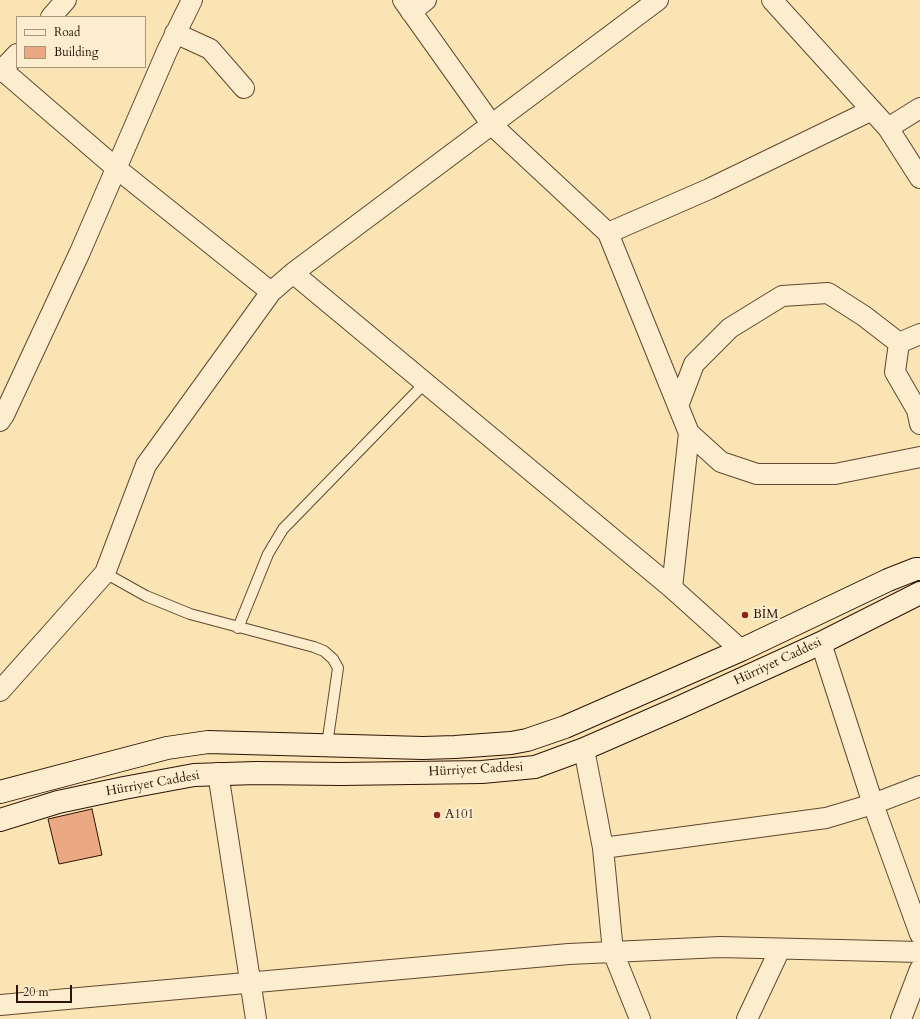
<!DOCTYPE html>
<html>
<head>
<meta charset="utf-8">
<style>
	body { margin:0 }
	#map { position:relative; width:920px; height:1019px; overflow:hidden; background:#fae4b3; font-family:Cardo,serif }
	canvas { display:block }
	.legend { position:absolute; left:16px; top:16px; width:130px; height:52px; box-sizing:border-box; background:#fcedce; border:1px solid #aa967e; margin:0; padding:5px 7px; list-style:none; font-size:12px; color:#2e1306 }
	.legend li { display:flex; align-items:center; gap:8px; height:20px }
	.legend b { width:20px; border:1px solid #aa967e }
	.scale { position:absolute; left:16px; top:985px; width:56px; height:18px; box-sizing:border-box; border:2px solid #2e1306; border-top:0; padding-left:5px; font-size:12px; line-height:14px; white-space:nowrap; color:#2e1306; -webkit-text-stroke:3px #fcedce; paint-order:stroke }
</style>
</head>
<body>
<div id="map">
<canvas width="920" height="1019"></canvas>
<ul class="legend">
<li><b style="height:5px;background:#fcedce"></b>Road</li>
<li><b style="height:11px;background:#eba983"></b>Building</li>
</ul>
<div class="scale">20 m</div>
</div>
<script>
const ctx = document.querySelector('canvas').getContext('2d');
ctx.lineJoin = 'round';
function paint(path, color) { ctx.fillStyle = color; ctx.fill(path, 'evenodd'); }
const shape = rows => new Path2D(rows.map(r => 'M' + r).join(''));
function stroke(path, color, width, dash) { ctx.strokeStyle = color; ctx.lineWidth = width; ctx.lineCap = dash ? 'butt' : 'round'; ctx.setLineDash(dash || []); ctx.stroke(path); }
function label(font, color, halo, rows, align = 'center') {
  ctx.font = font + ' Cardo,serif'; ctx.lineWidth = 4; ctx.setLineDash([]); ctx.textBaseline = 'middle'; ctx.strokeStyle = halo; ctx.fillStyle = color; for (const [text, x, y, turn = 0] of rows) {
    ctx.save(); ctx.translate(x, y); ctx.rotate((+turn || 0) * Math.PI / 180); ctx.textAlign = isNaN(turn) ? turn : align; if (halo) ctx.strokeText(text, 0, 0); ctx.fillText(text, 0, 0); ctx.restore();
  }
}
const building = shape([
	[92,809,102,855,59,864,48,819,92,809]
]);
const lane = shape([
	[105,573,146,596,190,614,314,647,324,651,333,659,338,668,327,745],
	[238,628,268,554,283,529,425,383]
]);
const street = shape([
	[403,0,492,125,608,233,689,433,672,588],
	[772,0,888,128,920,178],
	[411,12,426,0],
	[51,17,66,0],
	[175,33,210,49,244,88],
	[0,68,116,168,271,292],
	[0,72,17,54],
	[888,128,920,108],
	[608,233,709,189,872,110],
	[293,273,672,588,741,650],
	[920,334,899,343,895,372,917,410,920,424],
	[678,406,694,364,730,328,782,296,828,293,864,316,899,343],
	[0,421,4,415,80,252,167,51,192,0],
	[689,433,721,462,757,474,835,474,920,457],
	[821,643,873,804,920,934],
	[0,691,105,573,146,465,271,292,293,273,658,0],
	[584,749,603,848,613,952,640,1019],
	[218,773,256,1019],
	[603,848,826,818,873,804,920,786],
	[0,1005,569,954,720,947,920,952],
	[747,1019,780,949],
	[901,1019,920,969]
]);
const secondary = shape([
	[0,792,167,748,208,742,423,748,455,747,511,743,527,740,565,727,741,650,888,580,916,569,920,569],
	[0,820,58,802,124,788,194,775,256,773,341,774,482,772,535,767,584,749,678,708,821,643,920,593]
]);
const markers = [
	[745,615,4,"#8f2418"],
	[437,815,4,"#8f2418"]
];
const poiNames = [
	["BİM",753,615],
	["A101",445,815]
];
const streetNames = [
	["Hürriyet Caddesi",778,662,-25],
	["Hürriyet Caddesi",476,770,-3],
	["Hürriyet Caddesi",153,784,-10]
];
paint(building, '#eba983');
stroke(building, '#2e1306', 1);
stroke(lane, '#614731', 12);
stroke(street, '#614731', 22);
stroke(secondary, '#2e1306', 24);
stroke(lane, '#fcedce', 10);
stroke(street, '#fcedce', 20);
stroke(secondary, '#fcedce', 22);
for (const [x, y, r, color] of markers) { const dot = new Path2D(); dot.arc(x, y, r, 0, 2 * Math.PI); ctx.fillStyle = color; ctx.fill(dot); stroke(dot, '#fcedce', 1.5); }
label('13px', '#2e1306', '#fcedce', poiNames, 'left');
label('13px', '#2e1306', '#fcedce', streetNames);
</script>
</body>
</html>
